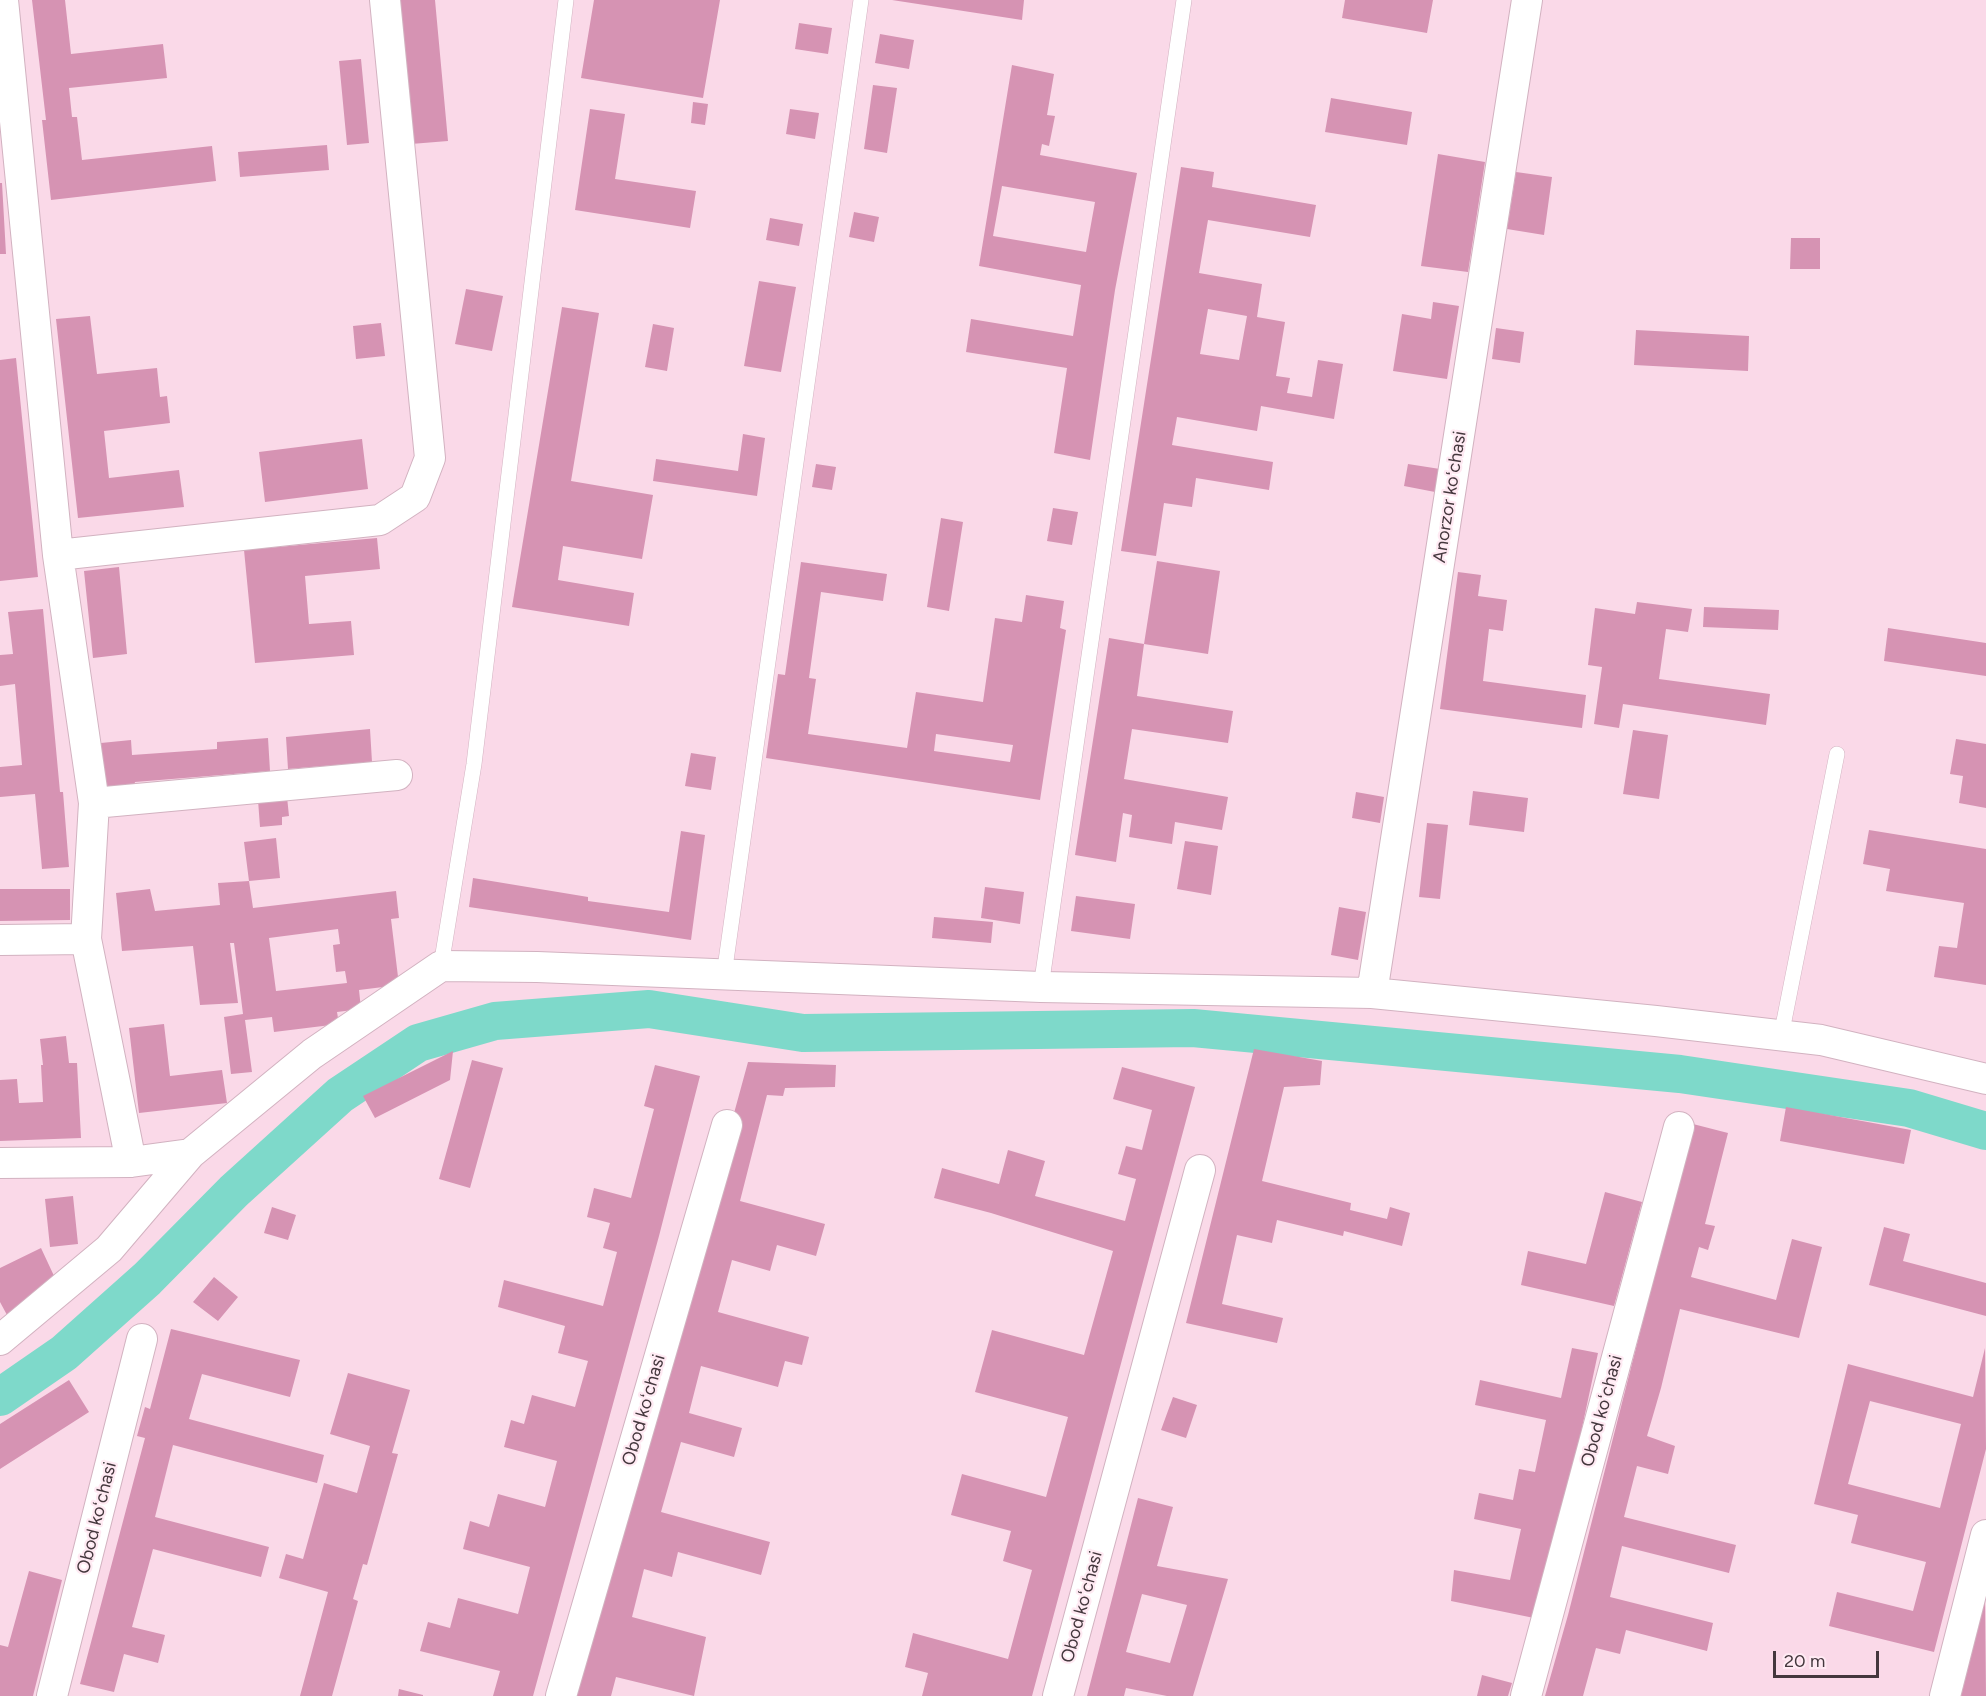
<!DOCTYPE html>
<html>
<head>
<meta charset="utf-8">
<style>
	body { margin:0 }
	#map { position:relative; width:1986px; height:1696px; overflow:hidden; background:#fad9e8; font-family:Figtree,sans-serif }
	canvas { display:block }
	.scale { position:absolute; left:1773px; top:1651px; width:106px; height:27px; box-sizing:border-box; border:3px solid #44373d; border-top:0; padding-left:8px; font-size:18px; line-height:21px; white-space:nowrap; color:#44373d; -webkit-text-stroke:4px #ffeaf3; paint-order:stroke }
</style>
</head>
<body>
<div id="map">
<canvas width="1986" height="1696"></canvas>
<div class="scale">20 m</div>
</div>
<script>
const ctx = document.querySelector('canvas').getContext('2d');
ctx.lineJoin = 'round';
const shape = rows => new Path2D(rows.map(r => 'M' + r).join(''));
function stroke(path, color, width, dash) { ctx.strokeStyle = color; ctx.lineWidth = width; ctx.lineCap = dash ? 'butt' : 'round'; ctx.setLineDash(dash || []); ctx.stroke(path); }
function paint(path, color) { ctx.fillStyle = color; ctx.fill(path, 'evenodd'); }
function label(font, color, halo, rows, align = 'center') {
  ctx.font = font + ' Figtree,sans-serif'; ctx.lineWidth = 4.5; ctx.setLineDash([]); ctx.textBaseline = 'middle'; ctx.strokeStyle = halo; ctx.fillStyle = color; for (const [text, x, y, turn = 0] of rows) {
    ctx.save(); ctx.translate(x, y); ctx.rotate((+turn || 0) * Math.PI / 180); ctx.textAlign = isNaN(turn) ? turn : align; if (halo) ctx.strokeText(text, 0, 0); ctx.fillText(text, 0, 0); ctx.restore();
  }
}
const canal = shape([
	[0,1397,64,1353,147,1279,234,1191,340,1095,418,1043,495,1021,649,1009,803,1033,1193,1028,1680,1074,1909,1108,1986,1131]
]);
const building = shape([
	[32,0,65,0,71,54,163,44,167,78,69,88,72,117,77,117,82,160,212,146,216,181,51,200,42,120,46,120],
	[397,0,435,0,448,141,411,144],
	[594,0,720,0,703,98,581,78],
	[892,0,1024,0,1022,20],
	[1345,0,1433,0,1427,33,1342,18],
	[799,23,832,28,828,54,795,49],
	[880,34,914,40,909,69,875,63],
	[361,59,369,143,347,145,339,61],
	[1012,65,1054,74,1047,115,1055,116,1049,146,1042,144,1040,155,1137,173,1115,290,1090,460,1054,453,1067,368,966,352,971,319,1073,336,1081,285,979,266],
	[1002,186,1095,202,1086,252,993,236],
	[873,85,897,88,887,153,864,149],
	[1331,98,1412,112,1407,145,1325,132],
	[693,102,708,104,705,125,691,123],
	[590,109,625,114,615,179,696,191,690,228,575,210],
	[790,109,819,113,815,139,786,134],
	[327,145,329,170,240,177,238,152],
	[1438,154,1485,162,1468,272,1421,266],
	[1181,167,1214,172,1212,187,1316,205,1310,237,1208,220,1199,273,1262,284,1257,317,1285,322,1276,376,1290,378,1287,393,1312,397,1318,360,1343,364,1334,419,1261,406,1257,431,1177,417,1172,445,1273,462,1269,490,1196,478,1192,507,1164,503,1156,556,1121,551],
	[1208,309,1247,316,1239,360,1200,354],
	[1516,172,1552,177,1544,235,1507,229],
	[0,183,2,183,6,254,0,254],
	[854,212,879,217,874,242,849,237],
	[770,218,803,224,799,246,766,240],
	[1791,238,1820,238,1820,269,1790,269],
	[759,281,796,287,781,372,744,366],
	[466,289,503,296,492,351,455,344],
	[1433,302,1459,306,1447,379,1393,371,1402,314,1431,319],
	[562,307,599,313,571,481,653,495,642,559,563,546,558,580,634,593,629,626,512,607],
	[90,316,97,374,157,368,160,397,167,396,170,423,104,431,109,478,179,470,184,507,78,518,56,319],
	[381,323,385,356,356,359,353,326],
	[653,324,674,328,667,371,645,367],
	[1496,328,1524,332,1520,363,1492,359],
	[1636,330,1749,336,1748,371,1634,365],
	[16,358,38,577,0,581,0,360],
	[743,434,765,438,757,496,653,481,656,459,738,471],
	[362,439,368,489,265,502,259,452],
	[816,464,836,467,832,490,812,487],
	[1408,464,1440,469,1435,492,1404,486],
	[1053,508,1078,512,1072,545,1047,541],
	[941,518,963,522,949,611,927,607],
	[377,538,380,569,305,576,309,624,351,621,354,655,255,663,244,550],
	[1157,561,1220,571,1208,654,1144,644],
	[801,562,887,574,883,601,821,592,809,678,816,679,808,734,907,748,916,692,983,702,995,618,1022,622,1026,595,1064,601,1060,628,1066,630,1040,800,766,758,778,674,785,675],
	[936,734,1013,745,1010,762,934,751],
	[119,567,127,654,93,658,84,571],
	[1458,572,1481,575,1478,596,1507,600,1503,631,1489,629,1483,681,1586,695,1582,728,1440,709],
	[1637,602,1692,609,1688,632,1666,629,1659,679,1770,694,1766,725,1623,704,1619,728,1594,724,1602,667,1588,665,1595,608,1635,614],
	[1704,607,1779,610,1778,630,1703,627],
	[43,609,60,792,63,792,69,867,42,869,35,794,0,797,0,767,22,765,15,684,0,686,0,655,13,654,8,612],
	[1888,628,1986,643,1986,676,1884,661],
	[1109,638,1144,644,1137,696,1233,711,1228,743,1132,729,1124,779,1228,797,1222,830,1175,822,1172,844,1129,837,1132,815,1123,813,1116,862,1075,855],
	[370,729,372,762,288,769,286,737],
	[1633,730,1668,735,1659,799,1623,794],
	[268,738,270,771,135,782,134,786,105,789,101,743,131,740,132,755,217,749,217,742],
	[1956,739,1986,744,1986,808,1959,803,1963,776,1950,774],
	[691,753,716,757,711,790,685,786],
	[1473,791,1528,798,1524,832,1469,825],
	[1356,792,1384,797,1380,823,1352,818],
	[287,797,289,816,282,817,282,825,260,827,258,800],
	[1427,823,1448,825,1440,899,1419,897],
	[1869,830,1986,849,1986,985,1934,977,1939,946,1957,948,1964,903,1886,891,1890,869,1863,864],
	[681,831,705,835,691,940,469,907,473,878,588,897,588,901,669,912],
	[276,838,280,878,249,881,244,842],
	[1185,841,1218,846,1211,895,1177,889],
	[249,881,253,908,396,891,399,918,391,919,399,985,359,990,361,1009,337,1012,339,1024,274,1032,272,1017,245,1020,252,1072,231,1074,224,1017,243,1014,234,943,230,943,238,1003,200,1005,193,946,122,951,116,893,150,889,155,911,220,905,218,883],
	[338,929,340,944,333,945,336,972,345,971,347,983,276,991,269,938],
	[985,887,1024,892,1020,924,981,918],
	[0,889,70,889,70,920,0,921],
	[1076,896,1135,904,1130,939,1071,931],
	[1339,907,1366,912,1358,960,1331,955],
	[934,917,993,922,991,943,932,938],
	[164,1024,170,1076,222,1070,227,1103,139,1113,129,1028],
	[66,1036,69,1063,77,1063,81,1138,0,1141,0,1080,17,1079,19,1103,43,1102,41,1065,43,1065,40,1039],
	[1254,1049,1322,1061,1320,1085,1284,1087,1262,1181,1351,1203,1350,1210,1387,1219,1390,1207,1410,1213,1402,1246,1344,1231,1343,1236,1277,1220,1272,1243,1237,1235,1222,1304,1283,1318,1277,1343,1186,1323],
	[453,1051,450,1080,375,1118,363,1096],
	[472,1060,503,1068,470,1188,439,1179],
	[748,1062,836,1065,835,1087,785,1088,783,1096,767,1095,740,1201,825,1224,816,1256,777,1245,770,1271,732,1260,718,1312,809,1337,802,1365,785,1361,778,1387,701,1366,689,1413,742,1428,734,1457,681,1442,661,1512,770,1542,761,1575,678,1552,672,1577,644,1569,632,1617,706,1637,694,1696,616,1677,611,1696,575,1696],
	[655,1065,700,1076,659,1236,533,1696,493,1696,500,1671,420,1651,428,1622,450,1628,458,1598,518,1614,530,1567,463,1549,470,1521,489,1527,498,1494,545,1507,557,1461,504,1447,511,1420,524,1424,532,1395,575,1407,588,1361,558,1353,565,1326,498,1307,504,1280,603,1306,617,1252,603,1248,610,1223,587,1217,594,1188,631,1198,654,1109,644,1106],
	[1122,1067,1195,1087,1032,1696,922,1696,928,1673,905,1667,913,1633,1008,1659,1032,1570,1003,1561,1011,1531,951,1515,962,1474,1046,1497,1068,1417,975,1392,992,1330,1084,1355,1113,1251,991,1213,934,1198,942,1168,999,1184,1008,1150,1045,1161,1035,1196,1125,1221,1136,1179,1118,1174,1126,1146,1142,1150,1152,1110,1113,1099],
	[1786,1107,1911,1130,1904,1164,1780,1141],
	[1693,1124,1728,1133,1705,1224,1715,1226,1708,1250,1699,1247,1691,1277,1776,1300,1792,1239,1822,1247,1799,1338,1680,1309,1661,1388,1647,1436,1675,1446,1668,1474,1637,1466,1624,1517,1736,1545,1729,1573,1622,1546,1610,1597,1713,1623,1707,1651,1626,1630,1620,1654,1596,1648,1583,1696,1545,1696,1568,1615],
	[1605,1192,1642,1202,1614,1306,1521,1285,1528,1251,1586,1264],
	[73,1196,78,1244,50,1247,45,1199],
	[272,1207,296,1215,288,1240,264,1233],
	[1884,1227,1910,1234,1903,1261,1986,1283,1986,1316,1869,1285],
	[41,1248,55,1278,7,1315,0,1302,0,1268],
	[214,1277,238,1297,218,1321,193,1302],
	[171,1329,300,1360,290,1397,202,1374,189,1419,324,1455,317,1483,173,1445,155,1517,269,1547,261,1577,153,1549,132,1627,165,1635,158,1663,124,1654,114,1692,80,1684,145,1438,137,1436,145,1407,150,1409],
	[1572,1348,1598,1353,1564,1512,1534,1618,1451,1601,1454,1570,1510,1580,1521,1529,1474,1519,1479,1493,1513,1500,1519,1469,1535,1472,1546,1420,1475,1405,1480,1380,1561,1398],
	[1985,1348,1986,1449,1934,1652,1829,1626,1837,1592,1913,1611,1926,1562,1851,1543,1858,1515,1814,1504,1848,1364,1973,1397],
	[1870,1401,1961,1424,1940,1508,1848,1484],
	[348,1373,410,1390,392,1453,398,1454,367,1565,363,1564,353,1599,358,1601,332,1696,300,1696,328,1592,279,1578,286,1554,303,1559,324,1483,357,1493,370,1446,330,1434],
	[69,1380,89,1412,0,1469,0,1424],
	[1173,1397,1197,1405,1186,1438,1161,1430],
	[1138,1498,1173,1507,1157,1566,1228,1579,1193,1696,1167,1696,1126,1688,1124,1696,1087,1696],
	[1142,1594,1187,1605,1170,1663,1126,1652],
	[29,1571,62,1580,33,1696,0,1696,0,1645,8,1647],
	[1985,1600,1986,1696,1961,1696],
	[1482,1675,1512,1683,1508,1696,1477,1696],
	[399,1689,423,1695,423,1696,398,1696]
]);
const service = shape([
	[441,966,474,764,566,0],
	[724,975,861,0],
	[1041,987,1184,0],
	[1781,1036,1837,754]
]);
const minor = shape([
	[3,0,58,555,94,803,86,939,131,1162],
	[58,555,380,520,415,497,430,458,385,0],
	[94,803,397,775],
	[0,940,86,939],
	[1372,993,1527,0],
	[0,1163,131,1162,190,1154],
	[0,1340,109,1249,190,1154,312,1054,441,966,537,967,1041,987,1372,993,1656,1021,1821,1040,1986,1079],
	[52,1696,142,1339],
	[561,1696,727,1125],
	[1058,1696,1200,1170],
	[1526,1696,1679,1127],
	[1945,1696,1986,1535]
]);
const streetNames = [
	["Anorzor koʻchasi",1450,497,-81],
	["Obod koʻchasi",644,1410,-74],
	["Obod koʻchasi",1602,1411,-75],
	["Obod koʻchasi",97,1518,-76],
	["Obod koʻchasi",1082,1607,-75]
];
stroke(canal, '#7ed9ca', 38);
paint(building, '#d693b3');
stroke(service, '#d2b2c0', 16);
stroke(minor, '#d2b2c0', 32);
stroke(service, '#fff', 15);
stroke(minor, '#fff', 30);
label('18px', '#44373d', '#ffeaf3', streetNames);
</script>
</body>
</html>
